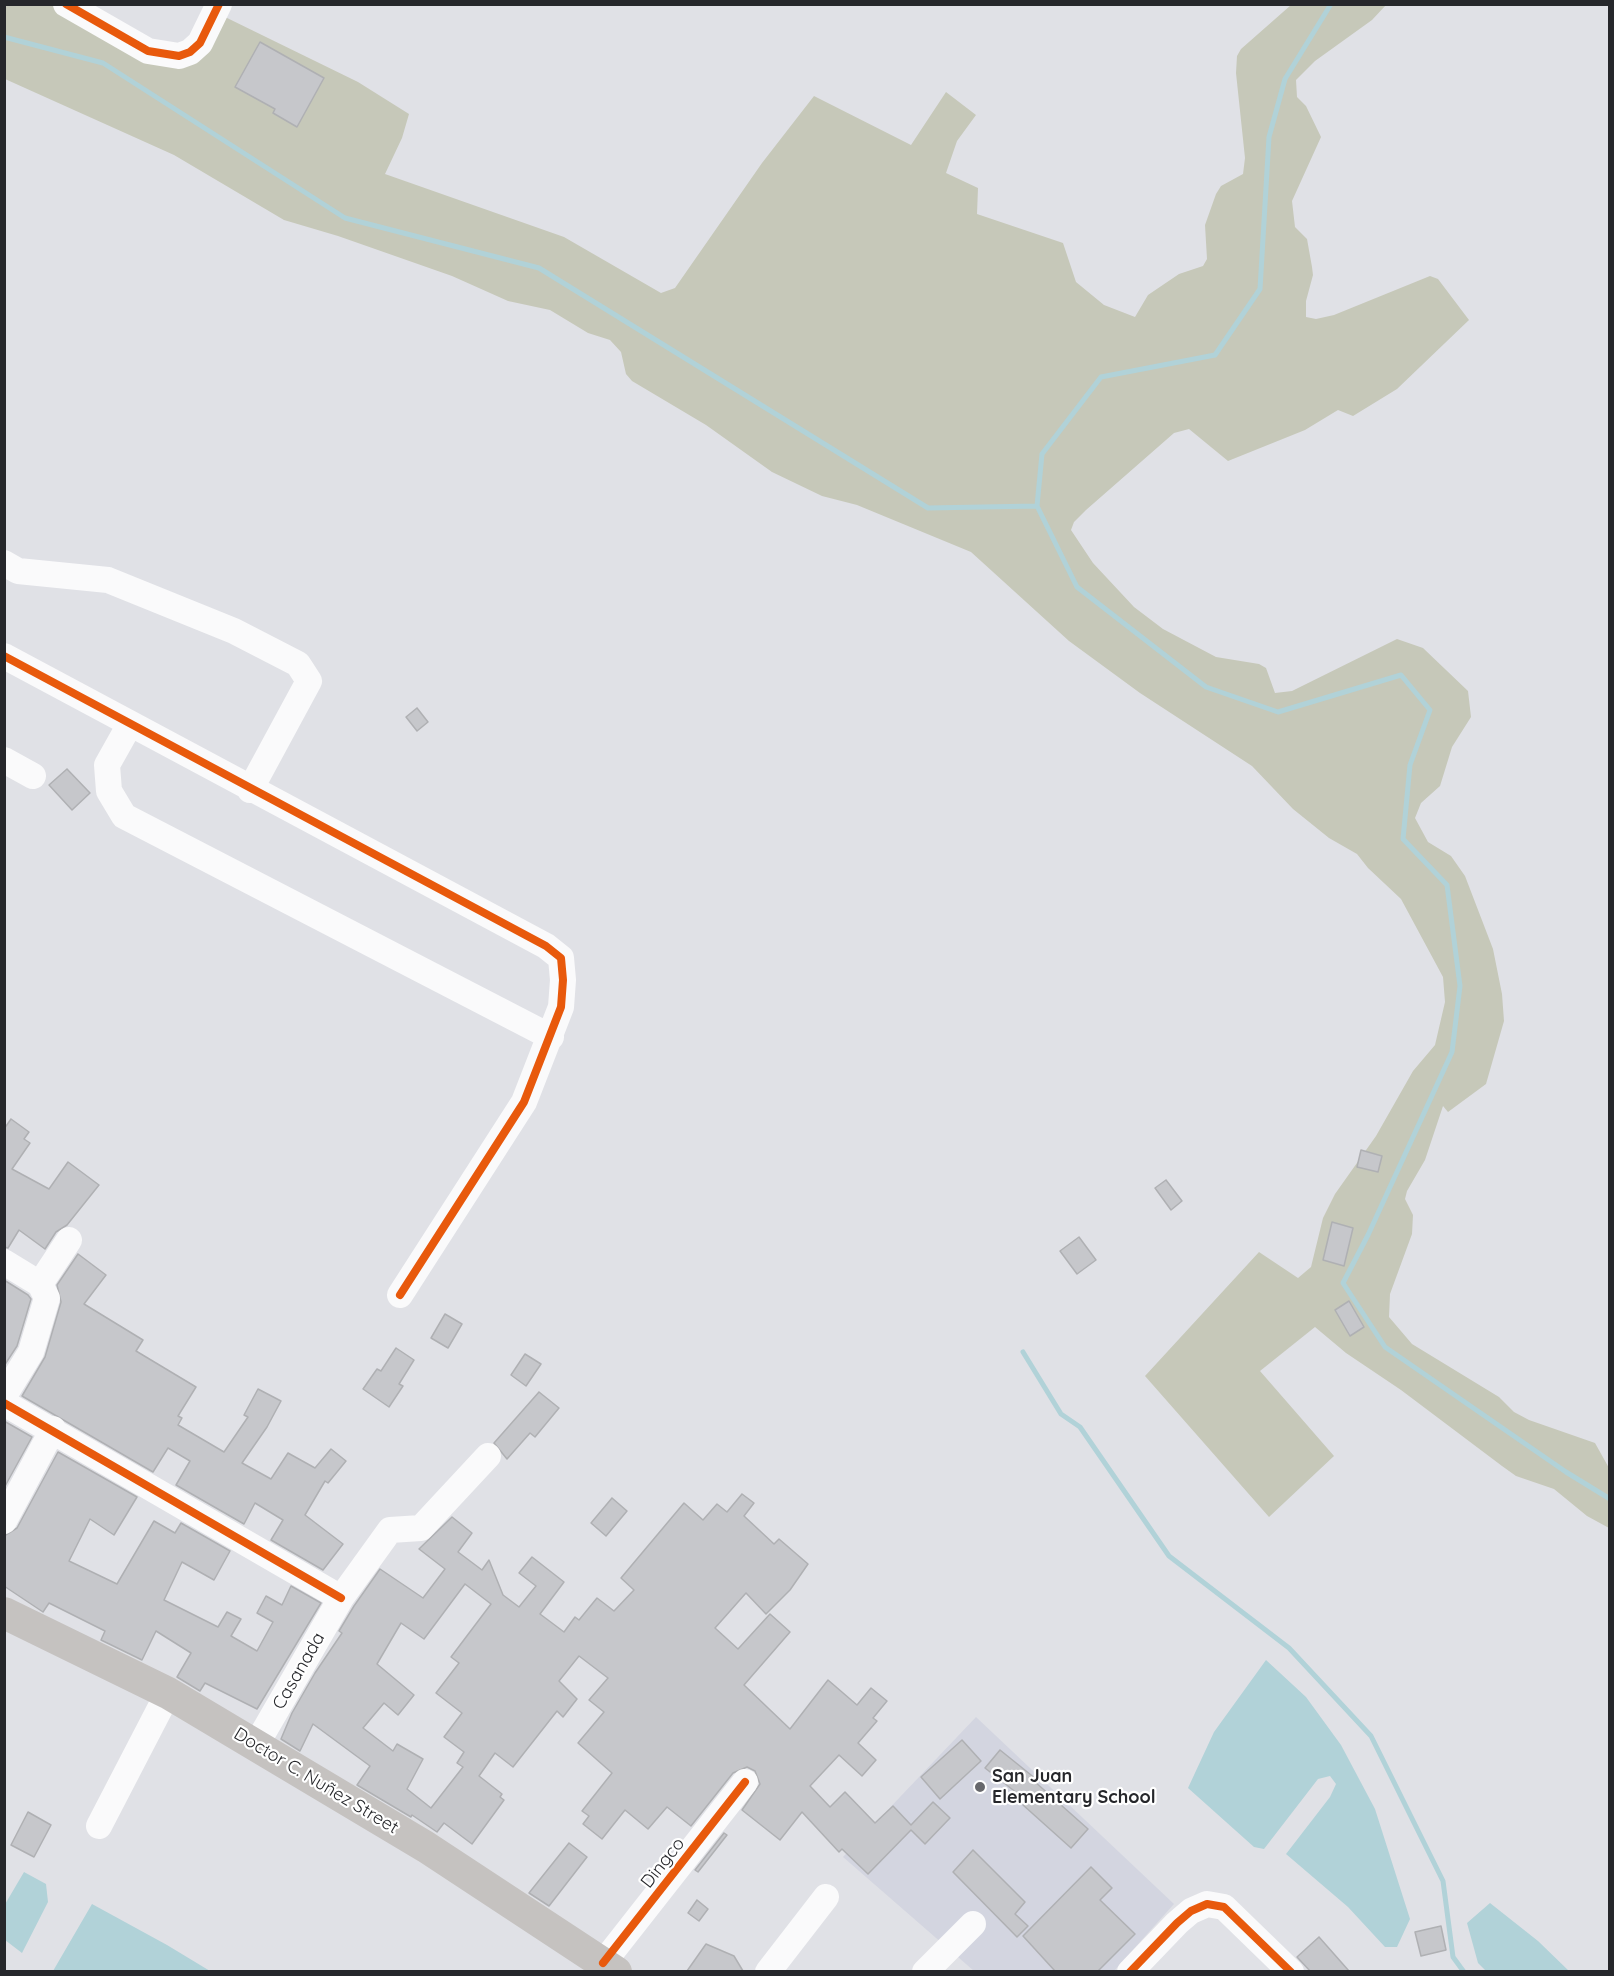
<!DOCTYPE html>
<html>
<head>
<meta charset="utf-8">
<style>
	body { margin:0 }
	#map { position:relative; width:1614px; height:1976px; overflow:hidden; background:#e0e1e6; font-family:Quicksand,sans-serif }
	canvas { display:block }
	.frame { position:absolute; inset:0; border:6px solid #26272b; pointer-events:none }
</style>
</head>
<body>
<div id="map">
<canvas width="1614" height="1976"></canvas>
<div class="frame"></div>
</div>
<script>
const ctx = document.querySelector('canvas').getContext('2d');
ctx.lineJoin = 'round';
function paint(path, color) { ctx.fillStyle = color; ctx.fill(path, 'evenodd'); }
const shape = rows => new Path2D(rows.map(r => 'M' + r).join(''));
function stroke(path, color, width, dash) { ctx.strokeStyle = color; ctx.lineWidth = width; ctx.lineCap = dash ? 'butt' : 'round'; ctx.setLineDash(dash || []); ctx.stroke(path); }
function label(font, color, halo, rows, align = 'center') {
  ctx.font = font + ' Quicksand,sans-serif'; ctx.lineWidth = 4.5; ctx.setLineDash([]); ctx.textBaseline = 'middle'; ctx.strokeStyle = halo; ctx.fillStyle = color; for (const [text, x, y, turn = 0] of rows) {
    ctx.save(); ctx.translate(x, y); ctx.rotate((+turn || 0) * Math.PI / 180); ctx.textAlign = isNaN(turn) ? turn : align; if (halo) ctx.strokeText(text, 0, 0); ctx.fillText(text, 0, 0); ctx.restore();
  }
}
const built = shape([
	[976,1717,1174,1904,1114,1971,974,1971,843,1857]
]);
const green = shape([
	[4,5,83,5,174,60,223,16,358,82,409,114,402,138,385,174,564,237,661,293,675,288,762,163,814,96,911,145,946,92,976,115,957,141,946,173,978,188,977,214,1063,243,1076,282,1104,305,1135,317,1148,295,1179,274,1203,266,1207,259,1205,225,1216,194,1221,186,1243,174,1245,158,1236,73,1237,56,1241,49,1291,5,1386,5,1372,20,1315,61,1296,80,1297,97,1306,106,1321,137,1292,201,1295,227,1307,239,1312,267,1313,275,1306,301,1306,317,1316,319,1334,315,1430,276,1438,279,1469,320,1397,389,1353,416,1338,410,1305,430,1228,461,1189,429,1174,433,1086,510,1074,522,1071,530,1093,563,1134,607,1163,629,1216,657,1259,664,1266,668,1275,693,1292,691,1397,639,1423,648,1468,691,1471,717,1452,747,1440,786,1421,803,1415,818,1428,842,1451,856,1465,876,1493,949,1502,994,1504,1021,1486,1084,1448,1112,1443,1106,1425,1160,1407,1191,1405,1199,1413,1215,1412,1234,1390,1294,1389,1317,1412,1344,1499,1397,1514,1412,1529,1420,1595,1443,1609,1468,1609,1528,1587,1516,1554,1489,1516,1476,1502,1466,1401,1390,1346,1353,1315,1327,1260,1371,1334,1456,1269,1517,1145,1376,1259,1252,1298,1278,1311,1267,1323,1218,1335,1194,1376,1136,1413,1071,1435,1045,1445,1002,1443,977,1401,899,1368,868,1357,854,1329,838,1293,809,1252,766,1140,693,1069,641,971,552,857,505,822,496,772,472,706,425,632,381,626,374,621,352,610,340,588,333,550,310,508,301,452,276,338,236,284,220,174,155,5,79]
]);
const water = shape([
	[1266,1660,1306,1697,1341,1745,1375,1809,1410,1919,1397,1947,1385,1947,1348,1907,1286,1854,1330,1797,1336,1784,1330,1776,1318,1779,1264,1849,1254,1847,1188,1788,1214,1732],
	[24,1872,46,1884,48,1902,22,1953,5,1940,4,1906],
	[1490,1903,1538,1941,1569,1971,1486,1971,1478,1963,1467,1923],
	[92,1904,167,1945,210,1971,53,1971]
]);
const stream = shape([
	[1331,4,1285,79,1269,137,1260,289,1215,355,1101,377,1042,454,1037,506,1077,587,1206,687,1278,712,1401,675,1430,710,1410,765,1403,839,1447,885,1460,986,1452,1052,1368,1235,1343,1283,1385,1347,1566,1472,1610,1499],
	[4,37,103,63,345,218,539,268,928,508,1037,506],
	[1023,1352,1061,1414,1080,1427,1169,1556,1289,1648,1371,1736,1443,1881,1453,1957,1464,1972]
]);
const building = shape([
	[260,42,324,78,297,127,273,113,275,109,235,87,260,42],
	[417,708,428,722,417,731,406,717,417,708],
	[67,769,90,793,72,810,49,785,67,769],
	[11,1119,29,1132,24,1139,30,1143,12,1169,49,1189,68,1162,99,1185,67,1225,56,1232,45,1249,19,1230,8,1248,4,1247,4,1129,11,1119],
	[1361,1150,1382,1156,1378,1172,1357,1167,1361,1150],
	[1166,1180,1182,1201,1171,1210,1155,1188,1166,1180],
	[1332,1222,1353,1228,1344,1266,1323,1260,1332,1222],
	[1079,1237,1096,1260,1077,1274,1060,1251,1079,1237],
	[78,1254,106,1275,84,1304,143,1340,136,1351,196,1387,178,1416,182,1418,178,1425,224,1452,248,1417,244,1415,258,1389,281,1401,267,1427,242,1463,271,1479,288,1453,315,1468,331,1449,346,1461,328,1483,325,1481,305,1515,343,1544,323,1570,271,1540,283,1520,255,1503,244,1524,176,1485,190,1461,168,1448,153,1472,22,1396,45,1357,61,1302,57,1285,78,1254],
	[4,1280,28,1295,31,1299,17,1346,4,1366,4,1280],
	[1349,1301,1364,1327,1350,1336,1335,1310,1349,1301],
	[445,1314,462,1324,448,1348,431,1338,445,1314],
	[396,1348,414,1360,399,1384,403,1386,389,1407,363,1389,377,1369,381,1371,396,1348],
	[525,1354,541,1364,526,1386,511,1375,525,1354],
	[539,1392,559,1408,535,1437,530,1433,507,1459,494,1443,539,1392],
	[4,1421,32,1437,4,1488,4,1421],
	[58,1452,137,1497,114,1535,90,1519,69,1561,117,1584,154,1521,175,1533,181,1523,230,1551,214,1580,182,1562,164,1600,218,1627,227,1612,241,1619,231,1636,257,1651,273,1622,257,1613,266,1596,282,1605,291,1586,321,1603,257,1709,205,1683,200,1691,177,1677,191,1653,156,1631,142,1660,101,1640,105,1631,49,1603,43,1612,4,1586,4,1536,17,1528,58,1452],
	[742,1494,754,1503,744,1516,774,1544,779,1539,808,1564,790,1590,766,1614,746,1593,715,1628,738,1649,770,1614,790,1632,744,1685,790,1729,828,1680,857,1705,871,1688,887,1701,873,1718,877,1721,858,1743,876,1760,862,1776,839,1755,810,1786,830,1807,845,1792,875,1823,893,1806,911,1825,933,1802,950,1818,925,1844,911,1830,868,1874,842,1849,839,1852,802,1812,780,1840,742,1810,760,1784,755,1771,747,1767,733,1773,691,1826,667,1807,648,1829,625,1810,602,1839,583,1824,589,1816,582,1811,612,1773,578,1743,604,1712,589,1700,608,1678,579,1656,559,1681,577,1699,563,1717,557,1711,513,1767,495,1753,479,1776,502,1794,500,1797,504,1800,472,1844,444,1823,437,1832,412,1815,411,1817,357,1785,370,1766,313,1724,300,1751,281,1739,292,1713,315,1673,342,1633,339,1631,354,1606,380,1569,423,1598,445,1569,419,1549,452,1517,472,1533,458,1552,482,1570,489,1560,503,1595,519,1607,536,1586,519,1573,532,1557,564,1582,540,1614,564,1632,575,1617,579,1620,597,1598,614,1611,634,1590,621,1578,684,1503,703,1520,717,1504,727,1512,742,1494],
	[465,1584,491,1604,451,1657,459,1663,436,1693,462,1713,444,1737,464,1752,457,1763,463,1767,431,1808,407,1789,423,1759,397,1744,393,1751,363,1728,384,1703,398,1715,414,1695,377,1664,401,1623,424,1639,465,1584],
	[612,1498,627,1511,606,1536,591,1523,612,1498],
	[962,1740,981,1761,940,1799,921,1777,962,1740],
	[1000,1750,1036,1779,1034,1781,1088,1829,1071,1848,1023,1805,1027,1801,985,1768,1000,1750],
	[28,1812,51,1825,34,1857,11,1845,28,1812],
	[724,1833,727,1835,698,1872,695,1870,724,1833],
	[569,1843,587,1857,549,1906,529,1893,569,1843],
	[973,1850,1025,1902,1015,1914,1028,1926,1017,1937,953,1872,973,1850],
	[1091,1867,1112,1888,1100,1900,1135,1934,1098,1971,1055,1971,1023,1936,1091,1867],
	[697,1900,708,1909,699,1921,688,1913,697,1900],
	[1441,1926,1446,1950,1421,1956,1415,1932,1441,1926],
	[1319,1937,1349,1971,1310,1971,1297,1957,1319,1937],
	[706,1944,734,1956,743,1971,687,1971,706,1944]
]);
const minor = shape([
	[66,4,148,51,179,56,190,52,200,43,219,4],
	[4,563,18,571,108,580,234,631,298,664,309,681,250,790],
	[4,656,546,946,561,958,563,980,561,1007,524,1102,400,1295],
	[130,724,107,765,109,791,124,816,551,1037],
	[4,760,33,776],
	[4,1262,40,1284,47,1298,31,1352,4,1396],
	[40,1284,69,1240],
	[4,1403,341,1598],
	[4,1521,53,1429],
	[256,1745,341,1598,390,1530,421,1528,488,1456],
	[99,1826,168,1693],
	[603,1963,745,1782],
	[768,1972,826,1897],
	[925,1972,973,1924],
	[1130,1972,1177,1923,1191,1911,1207,1904,1224,1907,1291,1972]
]);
const major = shape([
	[4,1613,168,1693,426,1847,616,1972]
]);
const cycleway = shape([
	[66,4,148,51,179,56,190,52,200,43,219,4],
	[4,656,546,946,561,958,563,980,561,1007,524,1102,400,1295],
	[4,1403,341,1598],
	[603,1963,745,1782],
	[1130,1972,1177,1923,1191,1911,1207,1904,1224,1907,1291,1972]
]);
const markers = [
	[980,1787,6,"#67686c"]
];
const streetNames = [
	["Casanada",299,1671,-60],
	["Doctor C. Nuñez Street",316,1781,31],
	["Dingco",663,1863,-52]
];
const poiNames = [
	["San Juan",992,1777],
	["Elementary School",992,1798]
];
paint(built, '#d3d5e0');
paint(green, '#c6c8b9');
paint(water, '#b1d2d8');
stroke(stream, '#b1d2d8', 5);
paint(building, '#c6c7cb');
stroke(building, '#afb0b3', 1.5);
stroke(minor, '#fafafb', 26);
stroke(major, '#c5c2c0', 32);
stroke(cycleway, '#e8590c', 8);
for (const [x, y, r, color] of markers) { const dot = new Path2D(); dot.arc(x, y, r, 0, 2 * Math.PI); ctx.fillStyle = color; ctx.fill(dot); stroke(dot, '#fff', 2); }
label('18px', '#26272b', '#fff', streetNames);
label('bold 18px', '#26272b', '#fff', poiNames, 'left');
</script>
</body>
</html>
